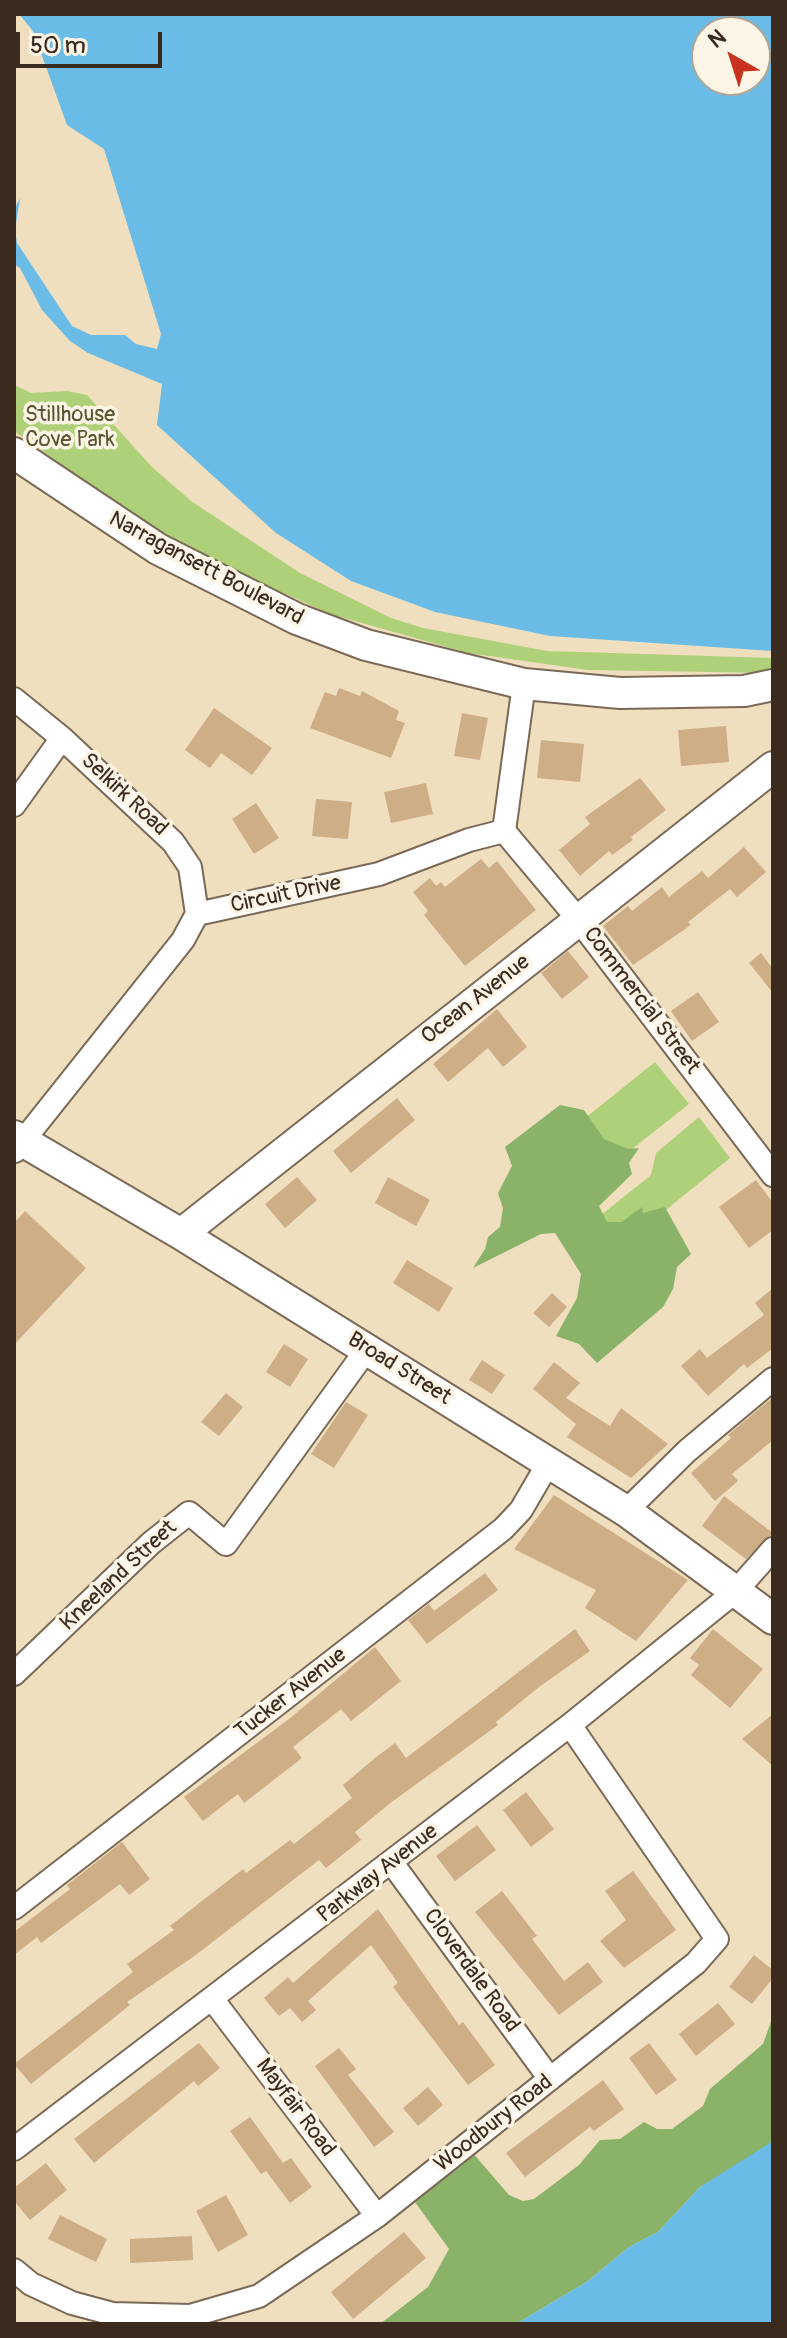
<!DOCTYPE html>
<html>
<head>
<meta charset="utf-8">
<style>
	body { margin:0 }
	#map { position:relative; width:787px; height:2338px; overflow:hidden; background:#efdfbe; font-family:Pangolin,sans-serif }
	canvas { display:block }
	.frame { position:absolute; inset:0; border:16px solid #3b2a1e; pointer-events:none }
	.north { position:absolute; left:691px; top:16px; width:80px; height:80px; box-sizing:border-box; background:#fcf5e5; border:2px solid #afa495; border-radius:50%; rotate:321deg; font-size:22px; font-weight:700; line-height:32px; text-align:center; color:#3b2a1e }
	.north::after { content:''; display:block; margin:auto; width:28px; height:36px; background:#c8321e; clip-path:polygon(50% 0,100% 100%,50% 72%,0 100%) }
	.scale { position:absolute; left:16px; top:32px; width:146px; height:36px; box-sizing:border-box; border:4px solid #3b2a1e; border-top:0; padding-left:10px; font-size:24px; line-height:28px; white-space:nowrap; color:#3b2a1e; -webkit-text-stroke:6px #fcf5e5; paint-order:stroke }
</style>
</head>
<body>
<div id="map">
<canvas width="787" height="2338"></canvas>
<div class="frame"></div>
<div class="north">N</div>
<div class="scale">50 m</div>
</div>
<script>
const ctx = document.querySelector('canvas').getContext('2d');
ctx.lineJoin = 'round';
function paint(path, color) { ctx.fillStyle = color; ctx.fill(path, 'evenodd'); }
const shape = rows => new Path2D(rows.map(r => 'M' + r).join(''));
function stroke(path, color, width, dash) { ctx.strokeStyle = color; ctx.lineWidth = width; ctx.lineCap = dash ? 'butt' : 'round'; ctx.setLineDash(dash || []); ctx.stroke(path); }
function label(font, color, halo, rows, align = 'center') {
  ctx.font = font + ' Pangolin,sans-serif'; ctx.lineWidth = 7; ctx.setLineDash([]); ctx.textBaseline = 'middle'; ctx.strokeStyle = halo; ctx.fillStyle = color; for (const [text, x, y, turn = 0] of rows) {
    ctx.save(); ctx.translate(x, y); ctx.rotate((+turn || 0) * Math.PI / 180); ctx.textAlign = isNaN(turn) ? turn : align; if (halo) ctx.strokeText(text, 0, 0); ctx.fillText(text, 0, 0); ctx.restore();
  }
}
const green = shape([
	[14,385,31,393,67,391,87,395,152,467,191,501,300,573,391,618,423,628,547,651,773,658,773,673,588,670,468,653,330,614,198,554,131,514,14,431],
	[655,1062,689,1104,617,1161,584,1119],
	[699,1117,730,1158,614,1252,591,1223,651,1175,656,1153]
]);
const forest = shape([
	[560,1105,584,1110,604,1139,628,1149,639,1148,629,1163,632,1174,599,1206,607,1222,622,1222,642,1207,643,1213,665,1207,691,1254,677,1267,673,1289,663,1307,597,1363,579,1344,556,1336,577,1298,581,1274,555,1233,541,1234,473,1268,485,1249,488,1237,500,1227,503,1208,498,1193,512,1166,505,1147],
	[773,2016,773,2141,761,2152,700,2187,658,2232,629,2247,588,2281,516,2324,380,2324,428,2287,449,2249,407,2191,466,2145,509,2195,523,2201,534,2199,579,2165,600,2140,620,2139,644,2122,657,2129,672,2129,703,2106,710,2089,763,2044]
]);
const water = shape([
	[19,14,773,14,773,651,550,636,435,612,351,581,276,533,157,425,162,384,88,353,70,341,42,310,20,268,14,264,14,210,20,198,15,230,17,243,72,326,91,335,125,335,136,344,157,349,161,334,104,149,67,125,33,31],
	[707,32,755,32,755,80,707,80],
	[773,2141,773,2324,516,2324,588,2281,629,2247,658,2232,700,2187]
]);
const building = shape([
	[339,688,360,696,362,691,399,711,396,720,405,723,391,758,310,728,325,692,336,696],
	[214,708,272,748,252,775,221,753,210,768,185,750],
	[462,713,488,718,480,760,454,756],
	[726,726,729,762,681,766,678,730],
	[541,740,584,744,580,782,537,778],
	[640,778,666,810,631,837,633,840,612,855,609,851,580,876,559,850,590,824,585,817],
	[426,783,433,814,391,823,384,792],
	[316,799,352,802,348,839,312,836],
	[256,803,279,838,254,854,232,819],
	[744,847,766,872,737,897,730,889,688,922,691,925,633,965,603,926,628,906,632,911,662,887,669,897,702,871,708,878],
	[481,859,489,868,497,861,536,910,465,966,424,915,428,911,413,892,430,878,436,886,441,882,445,887],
	[568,951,589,977,562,999,541,973],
	[761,953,773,969,773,993,749,963],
	[698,992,719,1022,692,1041,671,1011],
	[497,1009,527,1047,503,1067,488,1048,448,1082,433,1064],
	[397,1098,415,1120,351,1173,333,1151],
	[297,1177,317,1200,285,1228,265,1204],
	[388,1177,430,1200,416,1226,375,1203],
	[756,1180,773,1203,773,1230,749,1248,719,1207],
	[25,1211,86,1268,14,1345,14,1223],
	[407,1260,453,1288,439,1312,393,1283],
	[773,1288,773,1348,747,1368,744,1364,708,1396,681,1366,700,1349,707,1358,764,1315,755,1303],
	[552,1293,567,1307,549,1327,533,1313],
	[284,1344,308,1359,290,1387,266,1372],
	[482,1360,505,1375,492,1394,469,1380],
	[554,1362,580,1383,566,1398,610,1426,621,1408,668,1444,631,1478,567,1437,576,1424,533,1389],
	[226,1393,243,1407,219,1436,201,1422],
	[773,1397,773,1440,732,1474,738,1481,715,1501,691,1473,731,1438,728,1435],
	[346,1402,368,1415,334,1468,311,1454],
	[554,1495,688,1580,636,1641,585,1608,596,1590,514,1549],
	[724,1496,773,1533,746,1559,702,1526],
	[485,1573,498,1590,427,1644,408,1620,429,1604,434,1611],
	[575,1629,590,1651,539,1687,496,1722,498,1725,393,1801,355,1832,361,1840,326,1868,319,1860,193,1957,127,2002,130,2005,31,2084,14,2064,133,1972,127,1964,174,1930,170,1926,243,1869,246,1873,290,1840,294,1844,352,1798,343,1785,375,1758,395,1743,406,1758],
	[713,1629,763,1669,730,1708,691,1675,699,1665,690,1658],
	[375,1647,401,1681,351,1721,341,1709,293,1747,302,1758,244,1803,238,1794,203,1821,184,1797,289,1719],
	[773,1714,773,1766,742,1739],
	[526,1792,554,1829,531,1847,503,1810],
	[477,1825,496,1850,455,1881,436,1856],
	[122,1842,150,1879,129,1895,120,1884,41,1943,37,1937,14,1955,14,1932,70,1889,67,1885],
	[633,1871,676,1930,624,1968,600,1941,626,1920,605,1891],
	[502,1891,537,1936,532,1939,564,1981,588,1962,603,1982,559,2015,475,1912],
	[378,1909,459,2025,463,2022,495,2065,468,2085,393,1987,398,1983,371,1945,308,2001,316,2010,302,2022,290,2008,279,2016,264,1998,288,1977,293,1983],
	[754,1955,773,1970,773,1978,752,2004,729,1987],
	[718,2003,735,2024,696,2056,679,2034],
	[199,2043,220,2068,198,2086,194,2081,94,2163,74,2139],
	[649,2043,677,2080,656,2095,629,2058],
	[339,2048,356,2069,348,2075,394,2132,374,2147,315,2066],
	[603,2080,624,2109,594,2131,590,2127,525,2177,506,2153],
	[428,2087,443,2105,418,2126,403,2108],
	[250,2117,283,2163,291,2158,312,2187,290,2203,266,2171,261,2174,230,2131],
	[46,2163,67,2190,30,2220,14,2201,14,2188],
	[226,2195,248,2235,218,2252,196,2211],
	[60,2215,107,2239,96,2262,48,2239],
	[404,2232,426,2258,353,2319,331,2292],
	[192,2236,193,2260,130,2263,130,2239]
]);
const street = shape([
	[14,699,62,738,173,842,190,867,197,914],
	[14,805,62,738],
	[504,831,578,919,773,1175],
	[15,1151,183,940,197,914,379,874,469,840,504,831,524,684],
	[626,1511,687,1451,773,1379],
	[14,1674,151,1543,189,1513,226,1544,367,1349],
	[392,1863,550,2079],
	[14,1908,503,1529,521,1510,549,1462],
	[213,2000,377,2216],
	[14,2149,570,1725,736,1591,773,1549],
	[14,2270,31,2284,72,2303,113,2314,190,2316,259,2296,377,2216,696,1963,717,1939,570,1725]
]);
const secondary = shape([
	[14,453,158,549,297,619,366,645,524,684,620,693,744,691,773,685],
	[14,1136,181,1234,626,1511,773,1619],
	[181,1234,773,767]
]);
const parkNames = [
	["Stillhouse",70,415],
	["Cove Park",70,440]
];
const streetNames = [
	["Narragansett Boulevard",206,569,28],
	["Selkirk Road",124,795,43],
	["Circuit Drive",286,895,-12],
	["Ocean Avenue",476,1000,-38],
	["Commercial Street",641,1001,53],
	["Broad Street",399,1369,32],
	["Kneeland Street",119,1576,-43],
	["Tucker Avenue",291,1694,-38],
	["Parkway Avenue",378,1874,-38],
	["Cloverdale Road",471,1971,54],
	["Mayfair Road",295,2108,53],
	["Woodbury Road",494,2124,-38]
];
paint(green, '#aed078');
paint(forest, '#8ab268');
paint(water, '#6abce6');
paint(building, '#cdae86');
stroke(street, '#7a6956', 26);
stroke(secondary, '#7a6956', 34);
stroke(street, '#fff', 22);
stroke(secondary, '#fff', 30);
label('22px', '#585434', '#fcf5e5', parkNames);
label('22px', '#3b2a1e', '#fcf5e5', streetNames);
</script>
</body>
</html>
